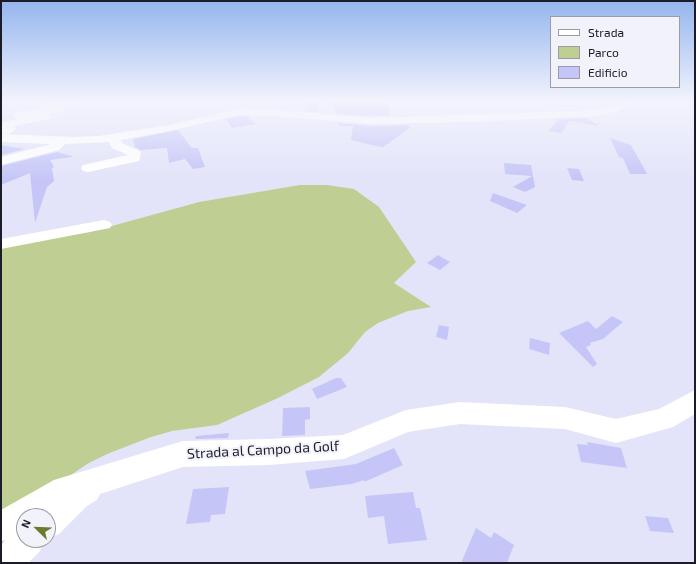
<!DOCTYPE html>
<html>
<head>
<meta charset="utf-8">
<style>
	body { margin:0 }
	#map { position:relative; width:696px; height:564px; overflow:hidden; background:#e3e4f9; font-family:"Exo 2",sans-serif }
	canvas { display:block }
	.frame { position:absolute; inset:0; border:2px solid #1c1c29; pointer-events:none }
	.legend { position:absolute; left:550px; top:16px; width:130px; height:72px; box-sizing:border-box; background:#f2f2fa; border:1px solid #9c9ca6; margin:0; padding:5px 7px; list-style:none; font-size:12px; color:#1c1c29 }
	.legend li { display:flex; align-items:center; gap:8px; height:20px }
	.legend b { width:20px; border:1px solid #9c9ca6 }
	.north { position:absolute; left:16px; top:508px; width:40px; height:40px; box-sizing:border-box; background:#f2f2fa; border:1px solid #9c9ca6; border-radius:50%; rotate:293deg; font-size:11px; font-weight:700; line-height:16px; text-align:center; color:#1c1c29 }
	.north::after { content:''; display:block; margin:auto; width:14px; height:18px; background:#6a7c2b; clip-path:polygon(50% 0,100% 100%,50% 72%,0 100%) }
</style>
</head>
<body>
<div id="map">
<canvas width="696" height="564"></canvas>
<div class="frame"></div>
<ul class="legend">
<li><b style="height:5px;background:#fff"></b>Strada</li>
<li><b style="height:11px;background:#bfcf93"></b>Parco</li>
<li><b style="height:11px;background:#c5c6f7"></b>Edificio</li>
</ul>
<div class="north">N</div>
</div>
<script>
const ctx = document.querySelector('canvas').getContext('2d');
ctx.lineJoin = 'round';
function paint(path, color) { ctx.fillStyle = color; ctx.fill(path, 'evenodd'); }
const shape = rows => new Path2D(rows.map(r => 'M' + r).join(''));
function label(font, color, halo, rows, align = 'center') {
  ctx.font = font + ' "Exo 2",sans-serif'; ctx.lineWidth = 4; ctx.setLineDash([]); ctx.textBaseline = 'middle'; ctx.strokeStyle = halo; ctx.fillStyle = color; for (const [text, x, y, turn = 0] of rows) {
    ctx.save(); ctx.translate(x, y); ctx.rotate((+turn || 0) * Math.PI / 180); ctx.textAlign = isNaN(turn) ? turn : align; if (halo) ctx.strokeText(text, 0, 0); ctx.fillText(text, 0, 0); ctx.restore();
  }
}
const green = shape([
	[300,185,327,185,354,189,379,207,416,262,394,283,431,307,408,311,378,323,365,332,348,353,319,377,278,398,217,425,172,431,151,437,107,454,87,464,55,486,24,516,1,558,1,247,90,232,199,202]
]);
const building = shape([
	[310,101,319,101,318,112,306,111],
	[329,101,375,101,390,106,389,116,371,116,337,114],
	[238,116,248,117,256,124,232,128,226,119],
	[587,118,599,126,569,121,561,133,549,131,558,119],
	[339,123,371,126,408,125,410,128,383,147,376,146,351,140,353,126,339,126],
	[178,130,192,148,198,148,205,167,193,169,185,159,169,163,167,148,141,150,135,147,133,139],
	[610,138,631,145,647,174,630,174,623,158,619,157],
	[1,145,24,149,1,155],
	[57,152,72,156,72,157,50,160,54,167,52,168,54,181,47,187,35,223,30,173,1,185,1,166],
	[504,163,531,165,535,187,525,192,513,187,532,176,505,174],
	[567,168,579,169,584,181,572,180],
	[493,193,527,205,517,213,490,201],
	[438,255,450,262,440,270,427,263],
	[612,316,623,322,603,339,590,343,591,345,586,347,597,364,593,367,559,333,588,321,596,329],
	[439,325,449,327,447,340,436,337],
	[530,338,550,343,549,355,529,349],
	[336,378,341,378,347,387,317,399,312,389],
	[310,407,310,419,305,420,305,435,282,436,283,408],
	[229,433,228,438,195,439,196,436],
	[587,442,621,448,627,468,581,462,577,444,588,445],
	[394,448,403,465,364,482,364,480,352,484,310,489,305,471,356,464],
	[229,487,225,514,211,515,210,522,186,524,193,489],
	[413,492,416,508,420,508,427,540,388,544,384,516,368,518,365,496],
	[645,516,668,518,674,533,650,531],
	[476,528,491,538,494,532,514,545,507,563,461,563]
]);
const minor = shape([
	[49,101,80,101,85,104,80,107,62,107,64,110,63,112,48,114,51,117,49,119,14,126,16,129,10,134,6,135,1,132,3,122,17,119,13,116,18,112,40,109,40,105,49,101],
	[622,101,635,101,619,111,598,116,465,122,371,124,276,116,238,115,169,131,121,140,122,143,140,151,141,154,139,161,88,172,83,171,81,168,83,165,128,155,112,148,109,142,65,144,59,150,1,165,1,157,51,144,1,142,1,134,74,137,99,136,169,125,238,109,276,110,371,118,598,110,611,107,622,101],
	[104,220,110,222,112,225,110,228,1,249,1,239,104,220],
	[695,390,695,414,673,427,616,443,565,429,460,424,408,432,344,459,268,465,183,467,100,494,97,500,87,506,59,534,48,538,48,516,24,516,24,540,45,540,40,551,28,563,1,563,1,545,5,540,1,542,1,510,54,480,183,441,268,439,343,435,406,410,460,402,565,407,616,419,659,409,695,390]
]);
const nearStreetnames = [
	["Strada al Campo da Golf",263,450,-3]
];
paint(green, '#bfcf93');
paint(building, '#c5c6f7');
paint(minor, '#fff');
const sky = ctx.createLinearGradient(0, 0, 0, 180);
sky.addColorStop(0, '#94b5ee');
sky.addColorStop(0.56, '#f2f3fc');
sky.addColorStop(1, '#f2f3fc00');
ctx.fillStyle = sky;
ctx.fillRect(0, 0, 696, 180);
label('14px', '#1c1c29', '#f2f2fa', nearStreetnames);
</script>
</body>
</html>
